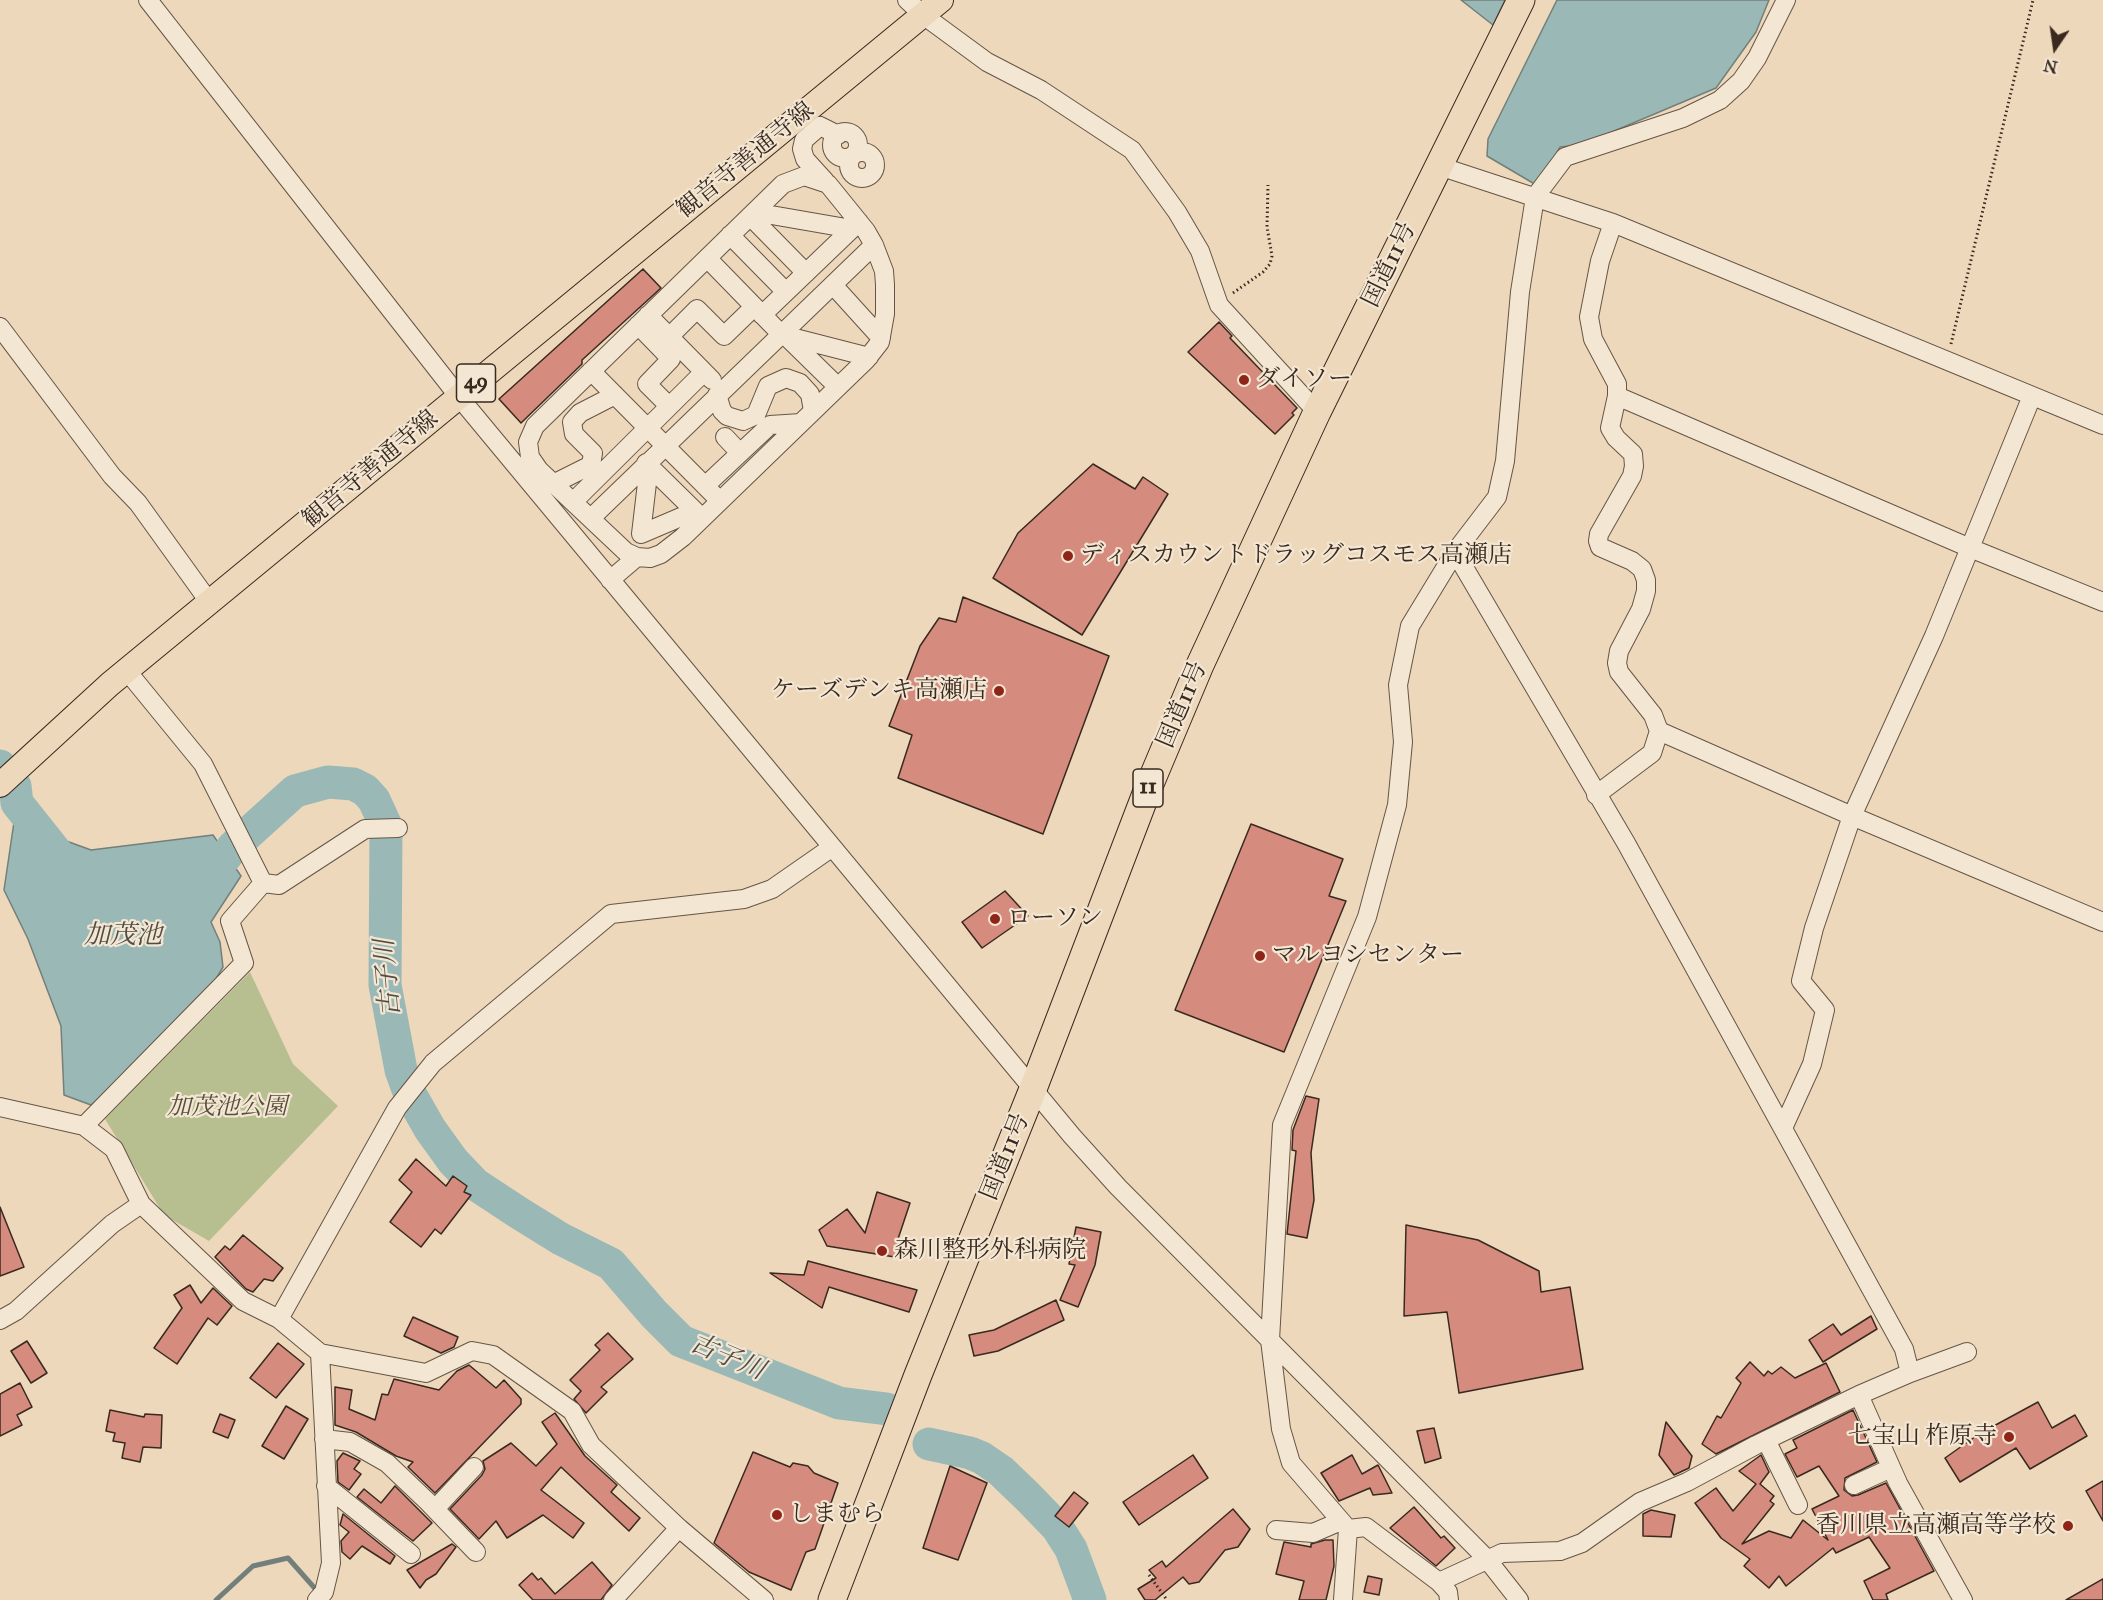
<!DOCTYPE html>
<html>
<head>
<meta charset="utf-8">
<style>
	body { margin:0 }
	#map { position:relative; width:2103px; height:1600px; overflow:hidden; background:#edd8bb; font-family:"IM FELL Great Primer",serif }
	canvas { display:block }
	.north { position:absolute; left:2025px; top:18px; width:60px; height:60px; -webkit-text-stroke:4px #f3e6d3; paint-order:stroke; rotate:193deg; font-size:16px; font-weight:700; line-height:24px; text-align:center; color:#39291f }
	.north::after { content:''; display:block; margin:auto; width:21px; height:27px; background:#39291f; clip-path:polygon(50% 0,100% 100%,50% 72%,0 100%) }
</style>
</head>
<body>
<div id="map">
<canvas width="2103" height="1600"></canvas>
<div class="north">N</div>
</div>
<script>
const ctx = document.querySelector('canvas').getContext('2d');
ctx.lineJoin = 'round';
function paint(path, color) { ctx.fillStyle = color; ctx.fill(path, 'evenodd'); }
const shape = rows => new Path2D(rows.map(r => 'M' + r).join(''));
function stroke(path, color, width, dash) { ctx.strokeStyle = color; ctx.lineWidth = width; ctx.lineCap = dash ? 'butt' : 'round'; ctx.setLineDash(dash || []); ctx.stroke(path); }
function label(font, color, halo, rows, align = 'center') {
  ctx.font = font + ' "IM FELL Great Primer","Noto Serif JP",serif'; ctx.lineWidth = 4.5; ctx.setLineDash([]); ctx.textBaseline = 'middle'; ctx.strokeStyle = halo; ctx.fillStyle = color; for (const [text, x, y, turn = 0] of rows) {
    ctx.save(); ctx.translate(x, y); ctx.rotate((+turn || 0) * Math.PI / 180); ctx.textAlign = isNaN(turn) ? turn : align; if (halo) ctx.strokeText(text, 0, 0); ctx.fillText(text, 0, 0); ctx.restore();
  }
}
const green = shape([
	[250,972,293,1064,338,1106,209,1241,164,1215,105,1119]
]);
const water = shape([
	[1461,0,1505,0,1493,25,1461,0],
	[1557,0,1769,0,1756,32,1716,88,1581,145,1560,147,1538,186,1487,156,1488,139,1557,0],
	[14,822,91,850,213,835,241,876,211,922,220,942,223,967,200,1006,140,1064,91,1105,64,1095,61,1026,28,939,4,890,14,822]
]);
const stream = shape([
	[216,1600,253,1566,288,1558,319,1593]
]);
const river = shape([
	[0,766,15,786,17,803,68,867],
	[199,890,233,847,295,791,328,782,353,784,365,790,374,800,386,826,385,985,401,1070,409,1092,430,1129,453,1161,475,1184,519,1213,561,1239,611,1264,654,1314,681,1341,839,1403,887,1409],
	[929,1444,970,1453,982,1458,1001,1471,1029,1498,1057,1527,1071,1549,1090,1600]
]);
const building = shape([
	[643,269,661,288,582,360,582,364,521,423,499,399,643,269],
	[1219,322,1232,336,1230,338,1297,408,1292,413,1294,415,1275,434,1188,352,1219,322],
	[1093,464,1135,489,1143,477,1168,494,1082,635,993,578,1018,533,1093,464],
	[963,597,1109,656,1043,834,898,778,912,735,889,726,920,646,939,618,956,622,963,597],
	[1251,824,1343,859,1329,896,1346,901,1284,1052,1175,1010,1251,824],
	[1005,891,1028,916,982,948,962,922,1005,891],
	[1306,1096,1319,1099,1311,1153,1314,1200,1307,1238,1287,1234,1296,1151,1292,1150,1293,1130,1306,1096],
	[416,1159,446,1186,453,1176,467,1186,464,1192,471,1195,441,1234,435,1229,421,1247,390,1222,412,1192,399,1180,416,1159],
	[877,1192,910,1203,898,1239,909,1242,901,1258,827,1246,819,1230,847,1209,865,1233,877,1192],
	[0,1207,24,1267,0,1276,0,1207],
	[1406,1225,1478,1240,1539,1271,1541,1292,1570,1287,1583,1369,1459,1393,1447,1312,1404,1316,1406,1225],
	[1076,1227,1101,1232,1095,1265,1078,1307,1060,1300,1075,1265,1069,1264,1076,1227],
	[243,1235,283,1268,273,1281,264,1279,253,1292,246,1289,215,1257,225,1246,230,1250,243,1235],
	[808,1261,917,1290,909,1312,829,1287,822,1308,770,1273,804,1275,808,1261],
	[190,1285,201,1303,213,1288,232,1306,217,1325,208,1318,177,1364,154,1348,182,1308,174,1295,190,1285],
	[1056,1300,1064,1320,998,1351,974,1356,969,1335,994,1330,1056,1300],
	[1871,1316,1877,1329,1823,1362,1809,1340,1833,1324,1841,1335,1871,1316],
	[413,1317,458,1337,454,1347,441,1353,404,1336,413,1317],
	[608,1333,633,1359,601,1387,607,1392,586,1413,574,1399,581,1391,570,1380,600,1350,595,1345,608,1333],
	[27,1341,47,1373,31,1383,11,1351,27,1341],
	[278,1343,304,1364,276,1398,250,1378,278,1343],
	[1750,1362,1764,1376,1768,1371,1772,1374,1781,1367,1795,1378,1826,1363,1840,1392,1716,1454,1702,1444,1717,1416,1721,1418,1741,1383,1736,1378,1750,1362],
	[469,1365,496,1388,504,1380,521,1399,521,1404,435,1493,408,1467,413,1462,396,1456,356,1432,335,1425,335,1387,352,1390,349,1409,375,1420,382,1394,388,1395,394,1379,439,1390,457,1371,469,1365],
	[20,1383,32,1407,17,1415,22,1425,0,1436,0,1394,20,1383],
	[2038,1402,2052,1428,2075,1415,2087,1436,2030,1469,2016,1448,1960,1482,1945,1458,1979,1434,2038,1402],
	[286,1406,308,1419,284,1459,262,1446,286,1406],
	[110,1410,144,1417,145,1414,162,1415,161,1448,143,1447,140,1462,122,1458,125,1443,113,1441,115,1433,106,1431,110,1410],
	[1853,1410,1877,1462,1845,1478,1844,1490,1852,1496,1858,1495,1886,1483,1934,1571,1886,1594,1888,1600,1873,1600,1864,1581,1890,1568,1869,1537,1836,1553,1833,1548,1786,1586,1779,1576,1769,1588,1744,1566,1750,1559,1721,1538,1695,1503,1716,1488,1733,1511,1756,1484,1739,1471,1761,1455,1769,1472,1760,1484,1774,1496,1770,1501,1774,1504,1742,1544,1769,1531,1791,1538,1803,1520,1828,1540,1812,1509,1839,1496,1819,1466,1797,1477,1785,1454,1797,1448,1793,1440,1853,1410],
	[555,1413,585,1456,617,1485,611,1492,640,1518,629,1531,561,1467,541,1490,584,1523,573,1538,543,1515,507,1538,496,1521,479,1539,450,1509,482,1475,485,1469,483,1461,511,1443,536,1466,557,1444,542,1422,555,1413],
	[220,1414,235,1420,228,1438,213,1432,220,1414],
	[1666,1422,1692,1456,1689,1468,1674,1475,1659,1455,1666,1422],
	[1434,1428,1441,1458,1425,1463,1417,1431,1434,1428],
	[753,1452,790,1467,793,1463,808,1466,814,1473,838,1483,815,1549,806,1552,791,1590,749,1572,714,1543,753,1452],
	[343,1453,360,1461,354,1469,361,1474,349,1490,338,1482,337,1461,343,1453],
	[1193,1455,1208,1478,1139,1525,1123,1502,1193,1455],
	[1352,1455,1362,1474,1378,1465,1392,1493,1373,1495,1370,1488,1339,1501,1321,1473,1352,1455],
	[950,1466,987,1483,958,1560,923,1548,950,1466],
	[2103,1481,2103,1521,2086,1491,2103,1481],
	[395,1486,432,1523,413,1541,357,1497,364,1489,381,1503,395,1486],
	[1074,1492,1088,1503,1069,1527,1055,1516,1074,1492],
	[1414,1507,1441,1538,1444,1536,1455,1548,1436,1566,1390,1528,1414,1507],
	[1233,1509,1250,1529,1238,1547,1225,1550,1199,1582,1189,1584,1183,1577,1155,1600,1145,1600,1138,1589,1156,1578,1149,1570,1162,1561,1166,1567,1233,1509],
	[1651,1510,1675,1515,1671,1537,1643,1536,1643,1514,1651,1510],
	[343,1514,395,1556,390,1564,362,1546,350,1559,342,1552,341,1541,349,1532,340,1525,343,1514],
	[1325,1540,1333,1540,1334,1566,1326,1600,1299,1600,1304,1581,1276,1574,1284,1542,1311,1547,1311,1544,1325,1540],
	[452,1544,456,1547,436,1574,426,1580,420,1588,407,1570,452,1544],
	[592,1562,612,1585,601,1600,533,1600,519,1585,532,1573,538,1580,541,1578,555,1594,592,1562],
	[1368,1576,1382,1579,1379,1595,1364,1592,1368,1576],
	[2103,1579,2103,1600,2066,1600,2103,1579]
]);
const path = shape([
	[1233,293,1263,272,1270,264,1272,256,1267,227,1268,185],
	[1951,344,2033,0],
	[1149,1575,1167,1600]
]);
const minor = shape([
	[148,0,459,397,1072,1136,1118,1187,1486,1558,1519,1600],
	[907,0,923,15,987,62,1041,90,1132,150,1177,212,1200,251,1219,305,1317,412],
	'832 145a13 13 0 1 1 26 0a13 13 0 1 1-26 0Z',
	'849 165a13 13 0 1 1 26 0a13 13 0 1 1-26 0Z',
	[1439,166,1613,223,2103,425],
	[804,176,828,184,866,231,874,245,884,271,885,285,885,314,880,342,866,360,683,537,661,554,650,558,637,557,626,552,539,470,530,457,528,442,535,426,783,184,804,176],
	[825,181,805,159,802,149,804,140,820,126,838,135],
	[754,212,852,229],
	[750,216,806,273],
	[730,235,786,292],
	[707,258,781,334],
	[833,285,881,338],
	[648,315,712,380],
	[762,315,859,222],
	[638,325,671,359,647,384,669,406],
	[0,327,112,476,138,503,210,603],
	[787,336,869,357],
	[669,337,697,309,724,336,754,307],
	[788,338,838,387],
	[591,371,720,501],
	[717,395,722,411,727,416,743,421,756,415,768,386,786,378,800,383,810,394,813,411],
	[1617,396,1970,548,2103,602],
	[725,437,740,453],
	[646,463,702,518],
	[649,466,641,534,695,511],
	[553,484,591,465,593,453,574,434,572,422,580,413,615,395],
	[705,486,770,425,801,423],
	[573,502,704,372],
	[591,518,874,245],
	[1455,552,1626,843,1904,1349,1910,1373,1859,1395,1898,1483,1963,1600],
	[610,580,637,557],
	[1659,731,1852,816,2103,922],
	[1596,795,1652,753,1659,731,1653,715,1619,672,1617,663,1619,651,1641,609,1646,591,1646,580,1642,569,1632,561,1600,547,1598,541,1599,534,1632,476,1634,466,1633,454,1616,438,1610,428,1617,396,1617,384,1593,339,1589,317,1600,261,1613,223],
	[263,883,279,885,365,829,398,828],
	[0,1107,84,1126,114,1149,141,1204,243,1301,279,1319,320,1353,426,1373,472,1351,493,1355,572,1411,591,1445,679,1528,764,1600],
	[84,1126,244,963,230,921,263,883,203,764,127,671],
	[1783,1128,1812,1064,1825,1010,1801,981,1814,928,1852,816,1934,636,2032,396],
	[279,1319,397,1108,433,1063,611,914,744,899,772,889,831,848],
	[0,1320,16,1311,112,1224,141,1204],
	[1910,1373,1967,1352],
	[324,1439,350,1442,387,1463,428,1502,476,1552],
	[1766,1440,1798,1505],
	[1854,1485,1891,1468],
	[326,1486,411,1554],
	[435,1509,474,1467],
	[1348,1529,1366,1527,1439,1582,1502,1553,1560,1551,1582,1543,1640,1502,1687,1482,1756,1445,1859,1395],
	[1276,1530,1313,1533,1341,1521],
	[1439,1582,1448,1592,1449,1600],
	[317,1600,324,1592,331,1563,320,1353],
	[613,1600,679,1528],
	[1343,1600,1348,1529,1291,1463,1281,1429,1270,1340,1282,1125,1367,917,1397,805,1403,742,1398,685,1410,626,1455,552,1497,497,1505,461,1520,292,1535,197,1565,157,1683,118,1720,100,1741,81,1757,58,1786,0]
]);
const major = shape([
	[0,785,110,684,941,0]
]);
const highway = shape([
	[832,1600,918,1375,1033,1089,1147,791,1200,665,1317,412,1521,0]
]);
const markers = [
	[1244,380,6,"#8f2418"],
	[1068,556,6,"#8f2418"],
	[999,691,6,"#8f2418"],
	[995,919,6,"#8f2418"],
	[1260,956,6,"#8f2418"],
	[882,1251,6,"#8f2418"],
	[2009,1437,6,"#8f2418"],
	[777,1515,6,"#8f2418"],
	[2068,1526,6,"#8f2418"]
];
const shields = [
	[476,383,39],
	[1148,788,30]
];
const shieldNames = [
	["49",476,383],
	["11",1148,788]
];
const streetNames = [
	["観音寺善通寺線",746,161,-39],
	["国道11号",1390,265,-64],
	["観音寺善通寺線",371,470,-40],
	["国道11号",1183,705,-67],
	["国道11号",1006,1157,-68]
];
const poiNames = [
	["ダイソー",1256,380],
	["ディスカウントドラッグコスモス高瀬店",1080,556],
	["ケーズデンキ高瀬店",987,691,"right"],
	["ローソン",1007,919],
	["マルヨシセンター",1272,956],
	["森川整形外科病院",894,1251],
	["七宝山 柞原寺",1997,1437,"right"],
	["しまむら",789,1515],
	["香川県立高瀬高等学校",2056,1526,"right"]
];
const parkNames = [
	["加茂池公園",227,1108]
];
const waterNames = [
	["加茂池",123,937],
	["古子川",389,978,-95],
	["古子川",727,1358,23]
];
paint(green, '#b7bf91');
paint(water, '#9ab9b6');
stroke(water, '#737f7a', 1.5);
stroke(stream, '#737f7a', 5);
stroke(river, '#9ab9b6', 33);
paint(building, '#d58c7e');
stroke(building, '#39291f', 1.5);
stroke(minor, '#665546', 20);
stroke(major, '#39291f', 26);
stroke(highway, '#39291f', 29);
stroke(path, '#39291f', 3, [1.5, 3]);
stroke(minor, '#f3e6d3', 18);
stroke(major, '#edd8bb', 24);
stroke(highway, '#edd8bb', 27);
for (const [x, y, r, color] of markers) { const dot = new Path2D(); dot.arc(x, y, r, 0, 2 * Math.PI); ctx.fillStyle = color; ctx.fill(dot); stroke(dot, '#f3e6d3', 2); }
for (const [x, y, w] of shields) { const box = new Path2D(); box.roundRect(x - w / 2, y - 19, w, 38, 4.5); ctx.fillStyle = '#f3e6d3'; ctx.fill(box); stroke(box, '#39291f', 1.5); }
label('bold 22px', '#39291f', null, shieldNames);
label('24px', '#39291f', '#f3e6d3', streetNames);
label('24px', '#39291f', '#f3e6d3', poiNames, 'left');
label('italic 24px', '#584e3c', '#f3e6d3', parkNames);
label('italic 26px', '#514d45', '#f3e6d3', waterNames);
</script>
</body>
</html>
